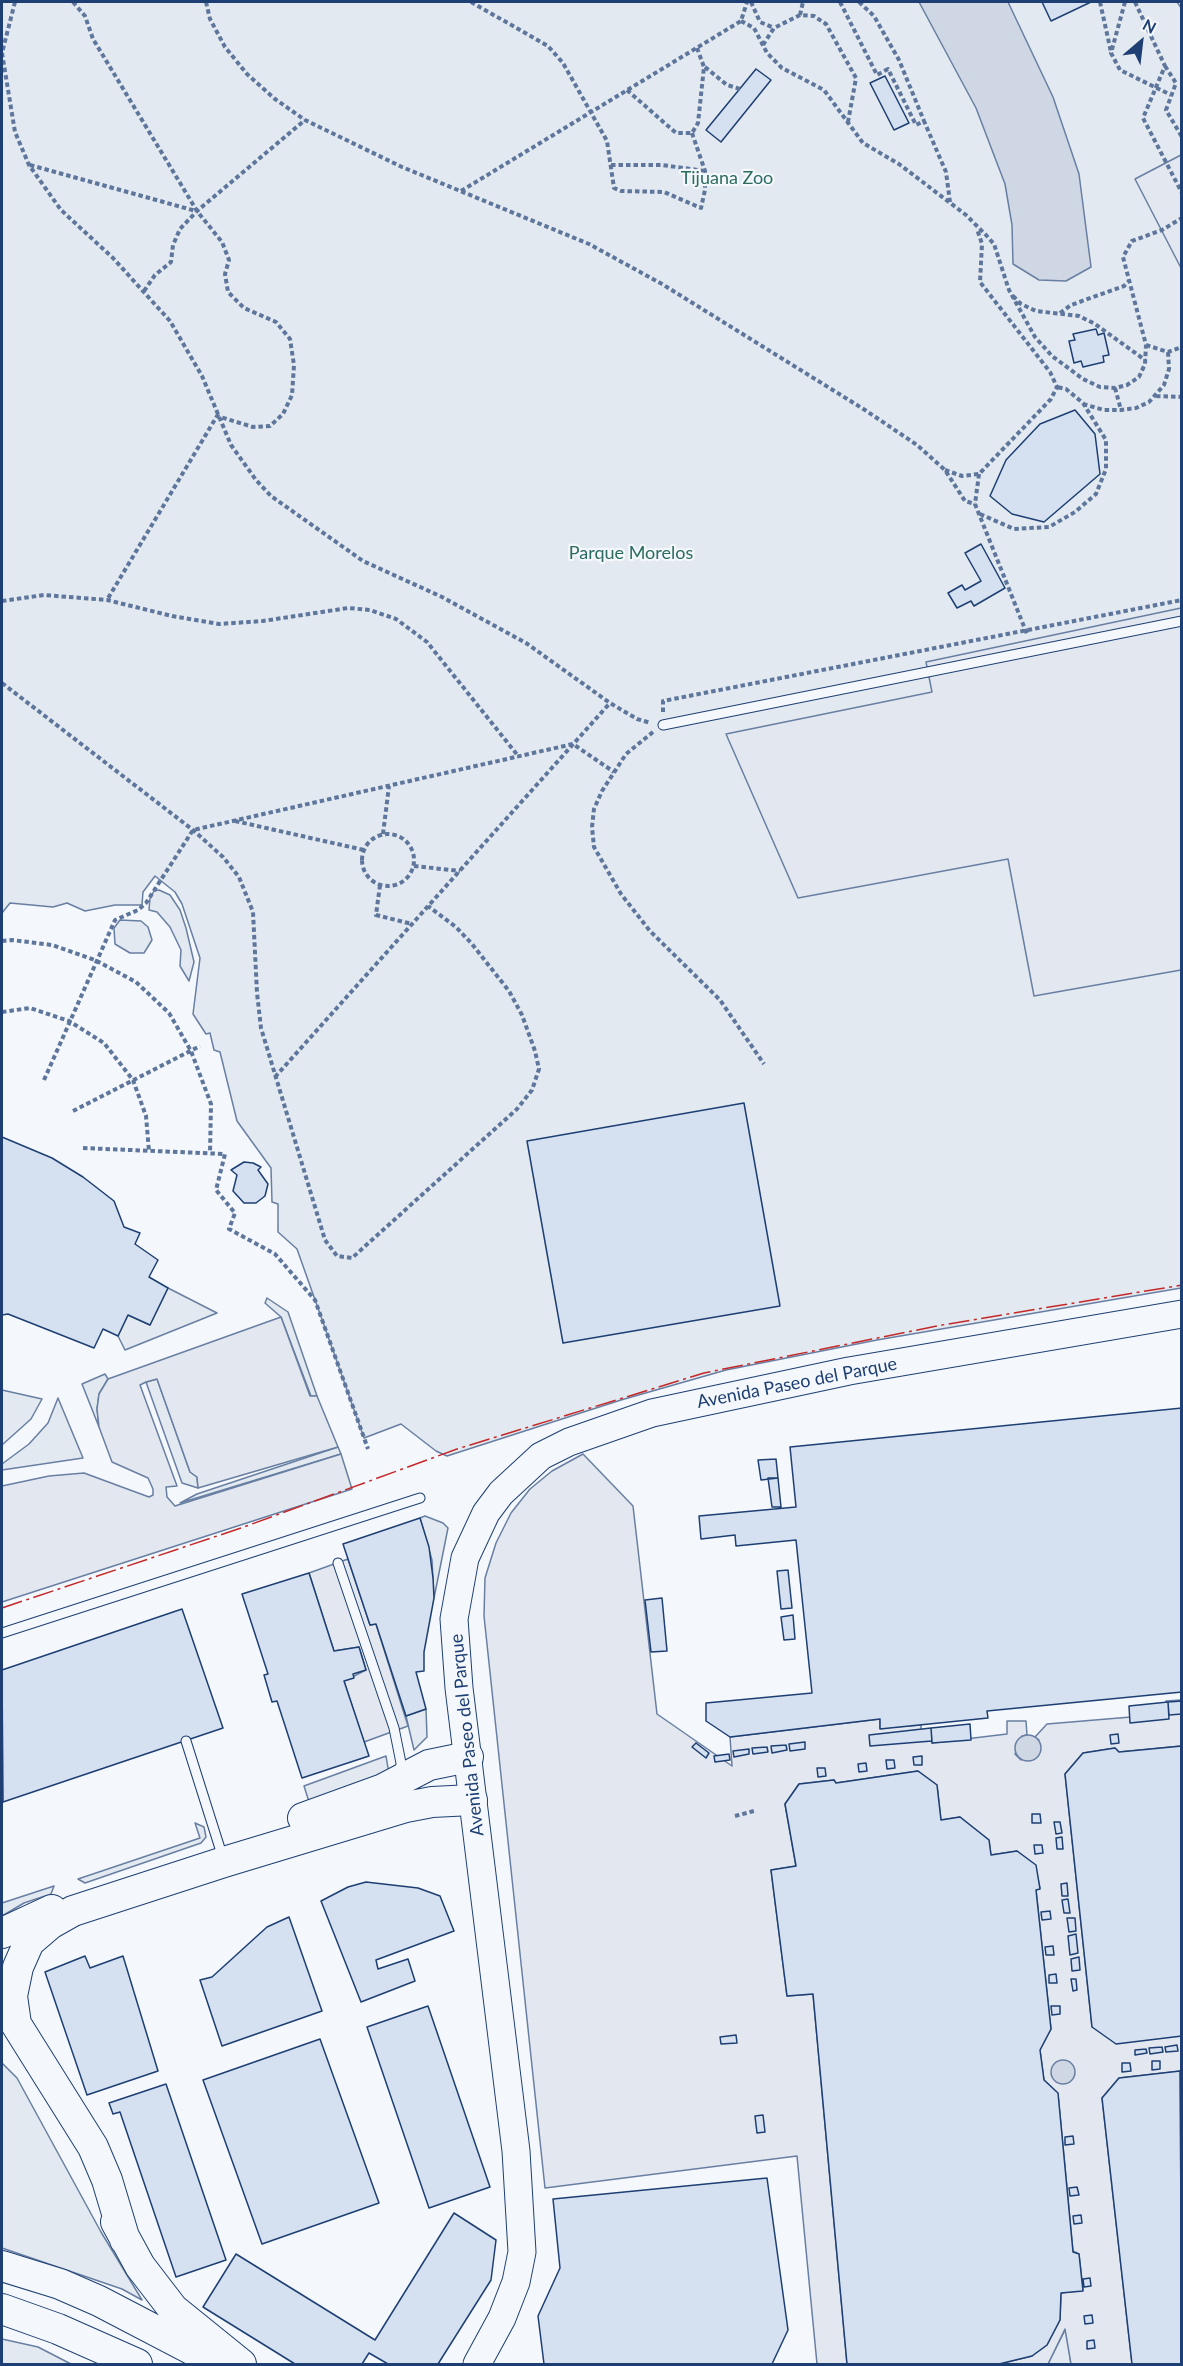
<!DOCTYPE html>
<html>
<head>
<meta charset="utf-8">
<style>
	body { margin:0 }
	#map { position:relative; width:1183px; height:2366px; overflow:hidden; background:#f4f7fb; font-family:Lato,sans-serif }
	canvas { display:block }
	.frame { position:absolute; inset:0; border:3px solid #1d3f73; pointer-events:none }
	.north { position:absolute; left:1111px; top:12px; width:60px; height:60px; -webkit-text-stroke:4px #f4f7fb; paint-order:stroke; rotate:28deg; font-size:16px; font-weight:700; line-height:24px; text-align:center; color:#1d3f73 }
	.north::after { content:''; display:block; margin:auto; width:21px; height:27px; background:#1d3f73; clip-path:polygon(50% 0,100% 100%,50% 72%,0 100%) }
</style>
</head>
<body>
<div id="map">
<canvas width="1183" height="2366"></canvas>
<div class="frame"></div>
<div class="north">N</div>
</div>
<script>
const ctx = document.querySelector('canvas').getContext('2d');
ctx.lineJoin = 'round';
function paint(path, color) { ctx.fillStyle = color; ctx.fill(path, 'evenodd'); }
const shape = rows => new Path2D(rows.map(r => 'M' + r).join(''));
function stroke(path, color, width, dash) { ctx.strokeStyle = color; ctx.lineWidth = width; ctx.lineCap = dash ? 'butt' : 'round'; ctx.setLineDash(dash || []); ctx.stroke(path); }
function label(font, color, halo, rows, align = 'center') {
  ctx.font = font + ' Lato,sans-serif'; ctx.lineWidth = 4.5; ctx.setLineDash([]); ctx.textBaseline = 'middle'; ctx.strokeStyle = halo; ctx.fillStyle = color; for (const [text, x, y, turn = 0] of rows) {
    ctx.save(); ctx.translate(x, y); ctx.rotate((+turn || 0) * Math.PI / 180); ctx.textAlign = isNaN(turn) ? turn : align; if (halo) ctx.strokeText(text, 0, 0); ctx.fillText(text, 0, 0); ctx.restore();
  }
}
const green = shape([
	[2,2,1177,2,1182,9,1181,1288,877,1340,726,1370,621,1400,447,1456,436,1451,401,1424,364,1438,297,1249,278,1232,278,1204,272,1202,271,1168,237,1121,220,1052,214,1050,210,1033,206,1034,193,1014,200,958,182,904,175,892,155,876,143,892,142,905,115,905,85,911,67,903,53,907,10,903,2,913,2,2],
	[159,890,170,895,180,910,186,928,194,962,189,981,180,966,181,950,170,927,157,912,149,910,150,898,154,891,159,890],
	[120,920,141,921,148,927,152,940,144,953,130,953,115,944,114,928,120,920],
	[168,1288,217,1313,125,1350,118,1336,128,1315,150,1325,168,1288],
	[267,1298,288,1312,317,1396,311,1396,281,1317,265,1303,267,1298],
	[105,1374,108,1379,99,1394,97,1409,99,1427,82,1384,105,1374],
	[157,1379,190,1472,197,1477,198,1488,182,1483,146,1382,157,1379],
	[2,1390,42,1399,31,1419,2,1445,2,1390],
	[58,1398,83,1458,2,1470,2,1464,29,1444,48,1423,58,1398],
	[338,1447,341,1454,180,1503,197,1494,338,1447],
	[425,1516,443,1523,448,1528,434,1598,432,1560,420,1518,425,1516],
	[426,1709,427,1737,414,1750,406,1716,426,1709],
	[386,1756,389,1774,310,1805,304,1786,386,1756],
	[195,1823,204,1827,206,1837,201,1843,85,1883,78,1879,200,1838,195,1823],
	[54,1886,51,1894,24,1903,2,1916,2,1903,54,1886],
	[2,2063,17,2078,101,2232,142,2300,122,2289,2,2248,2,2063],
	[1066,2328,1071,2364,1048,2364,1066,2328],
	[2,2339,38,2347,71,2364,2,2364,2,2339]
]);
const parking = shape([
	[1181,155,1181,268,1135,179,1181,155],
	[1181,608,1181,970,1034,996,1008,859,798,898,726,734,932,692,926,662,1181,608],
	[281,1317,310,1396,317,1396,338,1447,198,1488,197,1477,190,1472,157,1379,146,1382,140,1385,177,1486,166,1487,167,1497,175,1506,341,1454,352,1489,2,1602,2,1486,49,1476,84,1473,149,1497,153,1495,153,1489,148,1478,112,1462,99,1427,97,1409,99,1394,108,1379,281,1317],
	[583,1454,633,1506,657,1714,732,1766,730,1737,880,1719,880,1728,921,1725,921,1731,930,1731,932,1743,1007,1734,1007,1721,1026,1721,1027,1735,1022,1736,1015,1754,1021,1760,1039,1740,1035,1737,1047,1724,1167,1714,1166,1701,1181,1700,1181,1746,1119,1752,1115,1748,1083,1753,1065,1774,1092,2027,1181,2036,1181,2071,1119,2078,1102,2098,1132,2364,1071,2364,1065,2329,1048,2364,999,2364,1032,2356,1047,2345,1060,2320,1061,2293,1083,2290,1079,2254,1073,2251,1058,2094,1044,2080,1040,2050,1051,2029,1036,1890,1040,1888,1035,1865,1017,1851,991,1855,989,1840,960,1817,941,1820,937,1785,918,1771,836,1783,834,1780,799,1784,785,1804,796,1866,771,1870,787,1996,813,1994,847,2364,817,2364,797,2156,545,2188,484,1616,485,1578,496,1543,511,1513,530,1489,552,1471,583,1454],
	[348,1559,370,1625,376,1624,408,1726,364,1742,344,1681,366,1670,359,1647,334,1651,309,1573,348,1559]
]);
const water = shape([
	[919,2,1008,2,1053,97,1079,174,1091,267,1066,281,1039,280,1013,264,1012,225,1005,184,976,108,919,2],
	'1015 1748a13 13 0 1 1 26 0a13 13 0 1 1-26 0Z',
	'1051 2072a12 12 0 1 1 24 0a12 12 0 1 1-24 0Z'
]);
const building = shape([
	[1042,2,1091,2,1051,21,1042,2],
	[756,69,771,80,721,142,706,130,756,69],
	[885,76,909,123,894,130,870,83,885,76],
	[1096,329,1098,335,1104,333,1109,355,1103,356,1104,362,1083,367,1081,361,1074,363,1069,341,1075,340,1073,334,1096,329],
	[1075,410,1095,434,1100,474,1044,522,1012,514,990,496,1006,460,1040,424,1075,410],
	[981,544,1005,588,974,606,971,601,957,608,948,593,962,585,965,590,981,581,965,553,981,544],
	[744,1103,780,1306,563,1343,527,1141,744,1103],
	[2,1137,52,1158,83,1177,114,1201,124,1227,140,1233,135,1244,158,1260,149,1277,168,1288,150,1325,128,1315,118,1336,103,1329,94,1348,8,1314,2,1315,2,1137],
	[244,1162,253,1163,261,1167,258,1170,268,1184,265,1196,256,1203,244,1203,233,1191,237,1175,231,1170,244,1162],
	[1182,1408,1182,1692,987,1711,988,1718,880,1729,880,1719,730,1737,706,1721,706,1703,812,1693,796,1540,736,1546,735,1535,701,1539,699,1516,796,1507,790,1447,1182,1408],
	[776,1459,778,1478,761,1480,758,1460,776,1459],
	[768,1478,778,1478,781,1507,772,1507,768,1478],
	[420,1518,429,1547,433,1578,434,1598,424,1652,424,1671,416,1672,426,1709,406,1716,376,1624,370,1625,343,1544,420,1518],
	[788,1570,792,1608,781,1609,777,1571,788,1570],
	[309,1573,334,1651,359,1647,366,1670,353,1674,354,1678,344,1681,369,1756,302,1778,277,1701,272,1702,264,1675,268,1674,242,1594,309,1573],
	[662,1598,667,1651,651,1652,645,1600,662,1598],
	[182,1609,223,1728,3,1802,2,1670,182,1609],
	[793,1615,795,1639,784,1640,781,1617,793,1615],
	[1182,1701,1182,1714,1169,1715,1168,1702,1182,1701],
	[1168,1702,1169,1719,1130,1723,1129,1706,1168,1702],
	[970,1724,971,1740,932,1743,931,1728,970,1724],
	[931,1728,932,1741,870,1746,869,1735,931,1728],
	[1118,1734,1119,1743,1111,1744,1110,1735,1118,1734],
	[805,1742,805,1749,790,1751,789,1744,805,1742],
	[696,1743,709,1753,706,1758,692,1747,696,1743],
	[786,1745,787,1750,772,1753,771,1746,786,1745],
	[1182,1746,1182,2036,1116,2044,1092,2027,1065,1774,1083,1753,1115,1748,1119,1752,1182,1746],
	[767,1747,768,1752,753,1754,752,1748,767,1747],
	[749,1749,749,1754,734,1757,733,1751,749,1749],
	[729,1754,730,1760,715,1762,714,1756,729,1754],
	[922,1756,922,1765,914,1765,913,1757,922,1756],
	[886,1760,894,1760,895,1768,887,1769,886,1760],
	[866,1763,867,1771,859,1772,858,1764,866,1763],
	[817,1768,825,1768,826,1776,818,1777,817,1768],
	[918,1771,937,1785,941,1820,960,1817,989,1840,991,1855,1017,1851,1036,1865,1040,1889,1036,1890,1051,2029,1040,2050,1044,2080,1058,2093,1073,2252,1079,2254,1083,2291,1061,2293,1060,2320,1047,2345,1032,2356,999,2364,847,2364,813,1994,787,1996,771,1870,796,1866,785,1804,799,1784,834,1780,836,1783,918,1771],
	[1032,1814,1040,1814,1041,1823,1032,1823,1032,1814],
	[1054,1822,1060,1822,1062,1833,1056,1834,1054,1822],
	[1062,1837,1063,1849,1057,1849,1056,1838,1062,1837],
	[1034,1845,1042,1845,1043,1853,1035,1854,1034,1845],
	[366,1882,418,1888,440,1896,454,1931,376,1960,378,1969,408,1959,415,1981,361,2002,321,1901,348,1887,366,1882],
	[1067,1883,1068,1896,1062,1896,1061,1884,1067,1883],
	[1068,1899,1070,1913,1064,1913,1062,1900,1068,1899],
	[1050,1911,1051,1919,1042,1920,1041,1912,1050,1911],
	[289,1917,322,2011,222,2046,200,1980,212,1977,267,1927,289,1917],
	[1067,1918,1075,1918,1076,1931,1069,1932,1067,1918],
	[1076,1934,1078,1953,1070,1955,1068,1936,1076,1934],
	[1053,1946,1054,1955,1046,1955,1045,1947,1053,1946],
	[85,1956,90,1968,123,1956,158,2071,87,2095,45,1972,85,1956],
	[1079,1957,1080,1970,1072,1971,1071,1959,1079,1957],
	[1056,1974,1057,1983,1049,1983,1049,1975,1056,1974],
	[1071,1979,1076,1979,1077,1990,1073,1991,1071,1979],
	[428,2006,490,2187,429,2208,367,2027,428,2006],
	[1051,2006,1060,2006,1060,2014,1052,2015,1051,2006],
	[736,2035,737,2043,721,2044,720,2037,736,2035],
	[320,2039,379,2203,262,2244,203,2080,320,2039],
	[1177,2045,1178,2051,1166,2052,1165,2047,1177,2045],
	[1162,2047,1163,2052,1150,2054,1149,2048,1162,2047],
	[1146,2049,1147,2053,1135,2055,1135,2050,1146,2049],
	[1152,2061,1160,2061,1160,2069,1152,2070,1152,2061],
	[1122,2063,1130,2063,1131,2071,1122,2072,1122,2063],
	[1180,2071,1182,2364,1132,2364,1102,2098,1119,2078,1180,2071],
	[166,2084,226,2260,176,2277,120,2112,113,2114,109,2103,166,2084],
	[763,2115,765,2132,757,2133,755,2116,763,2115],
	[1073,2136,1074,2144,1065,2145,1065,2137,1073,2136],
	[767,2178,788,2330,772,2364,544,2364,538,2316,560,2268,553,2199,767,2178],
	[1077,2187,1079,2195,1070,2196,1069,2188,1077,2187],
	[454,2213,496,2240,491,2280,438,2364,388,2364,369,2353,362,2364,295,2364,203,2307,236,2254,375,2340,454,2213],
	[1081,2215,1082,2223,1074,2224,1073,2216,1081,2215],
	[1090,2278,1091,2286,1084,2287,1083,2279,1090,2278],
	[1092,2315,1093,2323,1085,2324,1084,2316,1092,2315],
	[1094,2340,1095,2348,1087,2349,1087,2341,1094,2340]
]);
const path = shape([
	[15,2,2,53,15,132,29,165,61,210,113,258,170,321,202,376,231,445,256,480,271,496,363,561,442,597,526,643,610,703,637,719,651,723],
	[73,2,85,16,93,39,197,211,222,242,229,260,225,274,228,292,244,308,276,322,290,339,294,365,292,395,283,414,270,426,253,427,217,416,107,600],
	[206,2,210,19,225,47,247,74,275,99,305,120,402,167,589,244,662,284,865,410,917,445,945,470,965,501,975,504],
	[471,2,548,46,563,63,607,141,614,188,621,191,664,192,701,208,705,190,705,171,692,133],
	[751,2,760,22,774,28],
	[840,2,877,75,888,69,916,125,924,121,946,172,950,202],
	[859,2,874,16,899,60,924,121],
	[1100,2,1111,52],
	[1125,2,1111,53,1120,70,1171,95],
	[1135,2,1165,66,1143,118,1182,193],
	[800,15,803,2],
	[741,21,754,28,767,53,782,68,824,90,863,143,899,164,966,215,986,235,994,244,1009,290,1035,337,1052,356,1083,379,1100,387,1115,388,1127,385,1139,377,1145,364,1146,345,1123,257,1132,241,1162,230,1182,218],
	[763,45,774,28,800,15,814,16,826,24,856,78,848,122],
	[1165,66,1176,83,1166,110,1182,137],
	[705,67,727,85,740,89],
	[627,90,676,133,692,133,698,123,704,67,697,48],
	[30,165,196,211],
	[611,165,662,165,705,171],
	[461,191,741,21,747,2],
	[144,291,155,275,171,262,173,245,180,229,197,211,305,120],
	[1013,296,1021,304,1036,311,1079,316,1095,324,1145,360],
	[1060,313,1071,305,1124,286,1129,281],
	[1146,345,1168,352,1182,347],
	[1115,388,1121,410],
	[1156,396,1182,397],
	[1083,404,1104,410,1121,410,1136,408,1149,402,1164,385,1169,369,1168,352],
	[945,470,962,476,979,474,1051,399,1057,387,1050,372,980,282,982,244,977,229],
	[979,474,975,504,1027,634],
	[980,514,1014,529,1049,527,1075,512,1096,494,1106,469,1106,440,1083,403,1066,389,1057,387],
	[2,601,44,595,107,600,172,616,219,624,263,621,348,608,370,610,396,619,427,642,519,757],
	[2,683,193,830,223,857,239,877,253,912,257,993,261,1028,325,1240,337,1256,352,1258,517,1109,532,1090,539,1069,535,1051,522,1015,509,991,472,944,456,927,428,906],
	[663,712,663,701,1182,600],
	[653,732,626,754,602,791,594,809,592,827,594,847,621,894,650,931,720,1000,764,1064],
	[235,821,364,850],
	'362 860a26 26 0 1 1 52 0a26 26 0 1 1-52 0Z',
	[383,834,389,786],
	[414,866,460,871],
	[380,885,376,915,412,924],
	[2,941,12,940,52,945,95,960,136,982,169,1013,191,1051,211,1104,210,1153],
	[2,1012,30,1008,69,1021,104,1043,133,1080,146,1116,149,1151],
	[275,1077,610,703],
	[44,1080,115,920,138,910,146,903,193,830,573,744,614,772],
	[73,1111,200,1046],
	[83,1148,225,1154,216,1190,235,1213,229,1229,275,1254,315,1300,368,1449],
	[735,1816,754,1811]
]);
const service = shape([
	[663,725,1182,621],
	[338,1563,394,1728,401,1763,400,1773],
	[2,1633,420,1498],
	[186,1741,223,1858]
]);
const secondary = shape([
	[477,2364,502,2318,516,2282,522,2252,516,2151,459,1688,454,1619,465,1558,486,1513,501,1493,541,1456,569,1442,652,1413,849,1371,1182,1314]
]);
const primary = shape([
	[303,1818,383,1789,429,1765,468,1757],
	[2,1933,52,1910],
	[116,2222,140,2266,173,2309,241,2364],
	[125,2240,107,2180,93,2147,16,2024,12,1996,18,1967,29,1942,50,1924,73,1911,224,1862,406,1807,432,1802,472,1800],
	[2,2266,60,2284,99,2301,212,2360],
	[2,2309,58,2329,137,2364]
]);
const power = shape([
	[2,1608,241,1528,457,1449,704,1373,942,1325,1182,1285]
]);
const parkNames = [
	["Tijuana Zoo",727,178],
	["Parque Morelos",631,553]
];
const streetNames = [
	["Avenida Paseo del Parque",797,1383,-11],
	["Avenida Paseo del Parque",467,1735,-96]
];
paint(green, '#e3e9f0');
stroke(green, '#687fa3', 1.5);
paint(parking, '#e3e8f0');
stroke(parking, '#687fa3', 1.5);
paint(water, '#cfd7e4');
stroke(water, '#687fa3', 1.5);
paint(building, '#d5e0f0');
stroke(building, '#1d3f73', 1.5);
stroke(service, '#1d3f73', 11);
stroke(secondary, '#1d3f73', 29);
stroke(primary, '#1d3f73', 32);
stroke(path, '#5e769c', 4, [4.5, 3]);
stroke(service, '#f4f7fb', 9);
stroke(secondary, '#f4f7fb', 27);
stroke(primary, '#f4f7fb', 30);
stroke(power, '#c62828', 1.5, [21, 4.5, 3, 4.5]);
label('18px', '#2c6c60', '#f4f7fb', parkNames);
label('18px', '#1d3f73', '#f4f7fb', streetNames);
</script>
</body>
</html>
